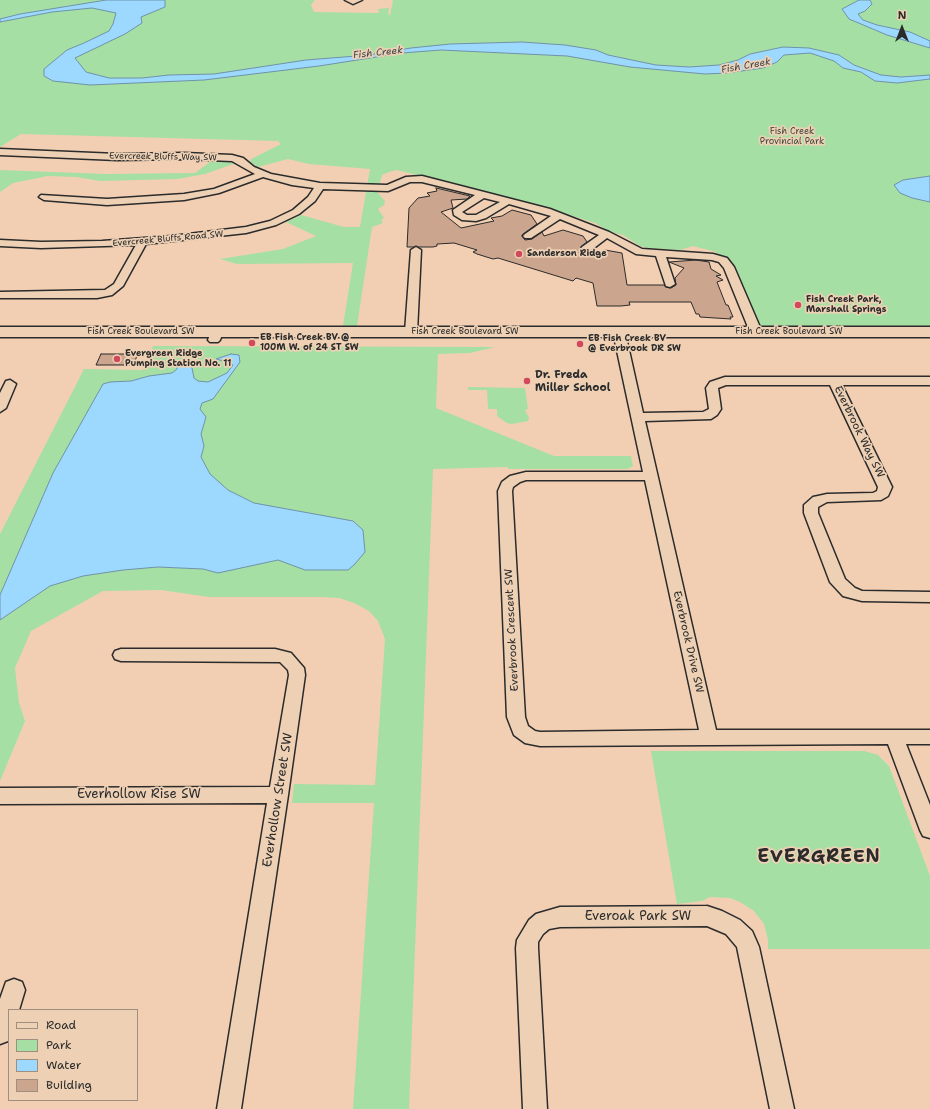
<!DOCTYPE html>
<html>
<head>
<meta charset="utf-8">
<style>
	body { margin:0 }
	#map { position:relative; width:930px; height:1109px; overflow:hidden; background:#f2cfb3; font-family:"Shantell Sans",sans-serif }
	canvas { display:block }
	.legend { position:absolute; left:8px; top:1009px; width:130px; height:92px; box-sizing:border-box; background:#eed1b5; border:1px solid #a08f7e; margin:0; padding:5px 7px; list-style:none; font-size:12px; color:#2b2b2b }
	.legend li { display:flex; align-items:center; gap:8px; height:20px }
	.legend b { width:20px; border:1px solid #a08f7e }
	.north { position:absolute; left:882px; top:8px; width:40px; height:40px; -webkit-text-stroke:3px #eed1b5; paint-order:stroke; rotate:0deg; font-size:11px; font-weight:700; line-height:16px; text-align:center; color:#2b2b2b }
	.north::after { content:''; display:block; margin:auto; width:14px; height:18px; background:#2b2b2b; clip-path:polygon(50% 0,100% 100%,50% 72%,0 100%) }
</style>
</head>
<body>
<div id="map">
<canvas width="930" height="1109"></canvas>
<ul class="legend">
<li><b style="height:5px;background:#eed1b5"></b>Road</li>
<li><b style="height:11px;background:#a5dfa4"></b>Park</li>
<li><b style="height:11px;background:#9dd9fe"></b>Water</li>
<li><b style="height:11px;background:#cba58e"></b>Building</li>
</ul>
<div class="north">N</div>
</div>
<script>
const ctx = document.querySelector('canvas').getContext('2d');
ctx.lineJoin = 'round';
function paint(path, color) { ctx.fillStyle = color; ctx.fill(path, 'evenodd'); }
const shape = rows => new Path2D(rows.map(r => 'M' + r).join(''));
function stroke(path, color, width, dash) { ctx.strokeStyle = color; ctx.lineWidth = width; ctx.lineCap = dash ? 'butt' : 'round'; ctx.setLineDash(dash || []); ctx.stroke(path); }
function label(font, color, halo, rows, align = 'center') {
  ctx.font = font + ' "Shantell Sans",sans-serif'; ctx.lineWidth = 3.5; ctx.setLineDash([]); ctx.textBaseline = 'middle'; ctx.strokeStyle = halo; ctx.fillStyle = color; for (const [text, x, y, turn = 0] of rows) {
    ctx.save(); ctx.translate(x, y); ctx.rotate((+turn || 0) * Math.PI / 180); ctx.textAlign = isNaN(turn) ? turn : align; if (halo) ctx.strokeText(text, 0, 0); ctx.fillText(text, 0, 0); ctx.restore();
  }
}
const green = shape([
	[0,0,315,0,311,5,314,12,379,13,378,9,389,8,388,14,390,15,393,0,930,0,930,326,748,326,716,252,693,246,680,250,647,248,640,246,623,235,611,232,595,223,547,208,397,170,389,172,382,175,379,186,378,193,385,201,384,205,378,209,384,218,381,220,383,223,372,227,357,326,343,326,353,263,237,264,220,259,283,249,316,236,286,222,301,215,344,227,360,227,370,169,309,164,288,159,258,167,250,162,251,159,281,144,278,141,21,134,0,147],
	[214,159,232,161,236,163,205,174,177,179,100,181,77,177,48,176,13,183,0,192,0,170,106,174,195,173],
	[153,346,495,347,470,353,438,354,436,408,554,456,631,456,633,466,627,469,508,469,508,467,433,469,409,1109,353,1109,374,803,292,803,294,784,375,785,385,639,378,621,369,611,354,603,339,598,320,597,209,597,161,590,103,591,31,631,15,668,19,703,25,721,0,781,0,534,84,369,143,370],
	[468,387,525,388,528,409,525,410,529,418,528,421,512,424,507,423,497,416,497,409,488,409,487,390,468,390],
	[651,751,864,751,878,755,889,766,930,876,930,949,768,949,768,940,764,924,754,911,740,902,730,898,710,897,702,901,677,904]
]);
const water = shape([
	[106,0,165,0,165,7,141,17,142,23,125,34,75,58,86,72,109,78,142,78,169,75,214,74,306,60,369,55,411,48,450,44,522,42,565,45,596,50,608,55,656,65,689,67,719,65,738,60,750,54,783,47,809,48,839,55,854,65,881,75,901,77,930,75,930,79,897,83,875,81,861,72,843,68,834,61,810,53,784,55,777,62,763,68,727,73,705,74,630,67,567,56,441,50,402,53,319,66,204,80,90,85,53,81,44,76,44,69,67,50,84,43,109,31,113,24,116,13,92,8,52,12,0,22,0,19,20,14,106,0],
	[859,0,870,0,872,4,865,11,858,14,863,20,877,25,910,32,930,41,930,48,887,35,849,19,842,9,859,0],
	[930,176,930,202,912,198,900,193,894,185,903,180,930,176],
	[231,354,239,355,240,362,213,399,202,403,200,409,206,417,201,434,204,446,201,457,210,474,228,490,254,503,353,521,363,530,365,552,354,565,348,570,305,570,278,560,218,573,203,569,158,567,123,570,83,576,50,586,0,620,0,595,53,473,103,384,110,382,131,381,149,376,172,373,177,369,177,365,184,361,188,362,192,368,194,378,198,381,208,382,227,373,233,365,228,362,216,359,231,354]
]);
const building = shape([
	[436,188,470,196,467,199,451,200,453,208,441,212,461,228,494,221,491,218,502,216,512,210,531,215,537,224,522,235,525,240,532,239,542,232,544,236,563,230,583,236,587,242,580,248,582,252,593,251,597,256,605,250,622,253,627,285,664,285,666,287,671,288,676,285,675,278,684,268,669,262,696,260,709,262,711,269,721,275,716,276,723,280,717,282,726,305,728,305,733,317,730,317,731,319,700,317,699,314,696,314,691,302,629,302,630,305,621,306,597,306,593,283,576,278,573,281,498,258,493,259,477,254,473,252,477,250,454,243,437,244,437,246,433,247,407,247,409,208,418,198,430,196,427,193,437,191,436,188],
	[101,354,138,354,133,365,96,365,101,354]
]);
const minor = shape([
	[345,0,362,0,353,4,345,0],
	[0,149,117,154,184,153,232,155,243,158,254,167,271,174,320,183,387,185,406,177,422,176,550,209,609,232,642,249,713,254,727,258,734,267,762,332,756,335,750,332,724,268,719,262,712,260,666,257,675,284,670,287,666,286,656,256,636,254,607,238,590,251,582,251,581,249,582,247,599,235,560,219,531,238,525,238,523,236,525,234,551,216,509,204,486,218,476,221,462,220,454,215,453,210,475,195,422,182,410,182,388,191,323,189,315,201,299,214,276,225,246,233,146,244,123,286,112,295,97,298,0,298,0,292,105,290,114,284,136,245,41,248,0,246,0,240,41,242,102,241,172,236,246,227,270,221,293,210,308,197,314,188,292,185,263,177,219,193,184,200,107,205,44,200,39,197,41,195,107,199,184,194,214,189,255,174,232,161,184,159,117,160,0,155,0,149],
	[484,198,500,202,476,215,467,215,462,212,484,198],
	[416,247,421,250,417,332,411,335,405,332,411,250,416,247],
	[217,329,223,332,220,340,218,342,210,342,208,340,211,332,217,329],
	[619,329,625,332,643,413,703,412,709,409,706,388,710,382,725,377,930,377,930,385,842,385,892,487,888,496,881,500,827,502,818,507,818,513,845,579,855,588,862,591,930,592,930,602,862,601,843,596,830,582,804,513,804,505,813,497,818,496,827,494,873,493,877,491,878,487,830,385,726,385,718,388,721,409,717,415,711,419,645,421,716,730,930,730,930,744,906,744,930,805,930,838,923,836,920,830,888,744,540,746,525,743,514,735,507,717,498,491,502,482,510,476,526,472,643,472,613,332,619,329],
	[526,480,645,480,699,730,540,732,535,731,528,726,525,717,512,491,513,487,520,482,526,480],
	[10,380,16,384,6,408,0,412,0,393,6,381,10,380],
	[121,649,275,649,291,653,304,668,305,675,288,795,241,1109,217,1109,267,803,0,804,0,788,270,787,289,675,288,670,280,662,121,661,115,659,113,655,115,651,121,649],
	[707,906,722,911,740,920,752,931,759,947,794,1109,770,1109,737,947,726,934,707,926,560,927,549,929,543,934,538,942,538,948,547,1109,523,1109,516,948,517,940,529,920,536,914,560,907,707,906],
	[14,979,22,982,25,990,19,1010,9,1010,9,1039,8,1041,0,1044,0,999,6,982,14,979]
]);
const secondary = shape([
	[0,327,930,327,930,337,0,337,0,327]
]);
const markers = [
	[519,254,4,"#d1495b"],
	[798,305,4,"#d1495b"],
	[252,343,4,"#d1495b"],
	[580,344,4,"#d1495b"],
	[117,359,4,"#d1495b"],
	[527,381,4,"#d1495b"]
];
const farParknames = [
	["Fish Creek",792,132],
	["Provincial Park",792,142]
];
const farStreetnames = [
	["Evercreek Bluffs Way SW",163,157,1],
	["Evercreek Bluffs Road SW",168,239,-5],
	["Fish Creek Boulevard SW",141,332],
	["Fish Creek Boulevard SW",465,332],
	["Fish Creek Boulevard SW",789,332]
];
const farPoinames = [
	["Sanderson Ridge",527,254],
	["Fish Creek Park,",806,300],
	["Marshall Springs",806,310],
	["EB Fish Creek BV @",260,338],
	["100M W. of 24 ST SW",260,348],
	["EB Fish Creek BV",588,339],
	["@ Everbrook DR SW",588,349],
	["Evergreen Ridge",125,354],
	["Pumping Station No. 11",125,364]
];
const farWaternames = [
	["Fish Creek",378,53,-6],
	["Fish Creek",746,66,-10]
];
const poiNames = [
	["Dr. Freda",535,375],
	["Miller School",535,388]
];
const streetNames = [
	["Everbrook Way SW",859,432,64],
	["Everbrook Crescent SW",512,630,-93],
	["Everbrook Drive SW",688,642,77]
];
const nearStreetnames = [
	["Everhollow Rise SW",139,795],
	["Everhollow Street SW",278,800,-81],
	["Everoak Park SW",638,917]
];
const nearDistrictnames = [
	["EVERGREEN",819,857]
];
paint(green, '#a5dfa4');
paint(water, '#9dd9fe');
stroke(water, '#6f93aa', 1);
paint(building, '#cba58e');
stroke(building, '#2b2b2b', 1);
stroke(minor, '#2b2b2b', 3);
stroke(secondary, '#2b2b2b', 3);
paint(minor, '#eed1b5');
paint(secondary, '#eed1b5');
for (const [x, y, r, color] of markers) { const dot = new Path2D(); dot.arc(x, y, r, 0, 2 * Math.PI); ctx.fillStyle = color; ctx.fill(dot); stroke(dot, '#eed1b5', 1.5); }
label('9px', '#3d463d', '#eed1b5', farParknames);
label('9px', '#2b2b2b', '#eed1b5', farStreetnames);
label('bold 9px', '#2b2b2b', '#eed1b5', farPoinames, 'left');
label('italic 10px', '#3c454b', '#eed1b5', farWaternames);
label('bold 11px', '#2b2b2b', '#eed1b5', poiNames, 'left');
label('11px', '#2b2b2b', '#eed1b5', streetNames);
label('13px', '#2b2b2b', '#eed1b5', nearStreetnames);
ctx.letterSpacing = '1px';
label('bold 18px', '#2b2b2b', '#eed1b5', nearDistrictnames);
ctx.letterSpacing = '0px';
</script>
</body>
</html>
